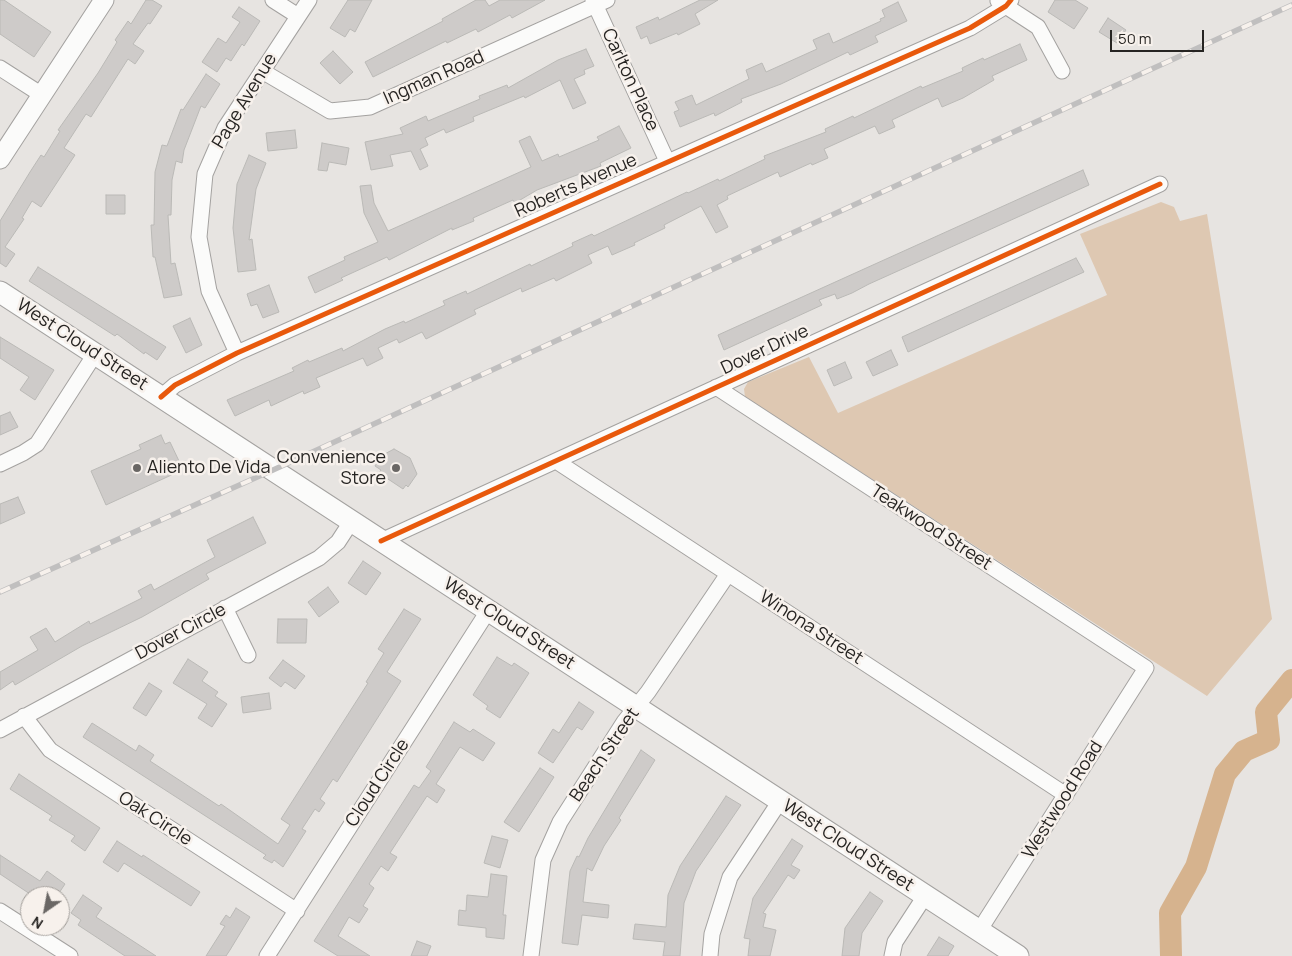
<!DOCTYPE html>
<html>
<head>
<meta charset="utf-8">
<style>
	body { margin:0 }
	#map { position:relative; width:1292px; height:956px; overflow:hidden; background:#e7e4e1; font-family:Manrope,sans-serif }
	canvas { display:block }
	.north { position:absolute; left:20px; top:886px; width:50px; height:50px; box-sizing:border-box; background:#f7f1ec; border:1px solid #a39f9b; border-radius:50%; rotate:213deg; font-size:14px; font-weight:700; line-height:20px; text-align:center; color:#262422 }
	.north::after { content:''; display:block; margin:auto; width:18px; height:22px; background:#6a6765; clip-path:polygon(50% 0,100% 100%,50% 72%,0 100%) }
	.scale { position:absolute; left:1110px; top:30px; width:94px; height:22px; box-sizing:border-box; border:2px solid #262422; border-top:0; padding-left:6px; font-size:15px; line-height:18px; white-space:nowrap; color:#262422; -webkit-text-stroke:4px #f7f1ec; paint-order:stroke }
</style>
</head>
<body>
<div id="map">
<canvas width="1292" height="956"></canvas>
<div class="north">N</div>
<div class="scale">50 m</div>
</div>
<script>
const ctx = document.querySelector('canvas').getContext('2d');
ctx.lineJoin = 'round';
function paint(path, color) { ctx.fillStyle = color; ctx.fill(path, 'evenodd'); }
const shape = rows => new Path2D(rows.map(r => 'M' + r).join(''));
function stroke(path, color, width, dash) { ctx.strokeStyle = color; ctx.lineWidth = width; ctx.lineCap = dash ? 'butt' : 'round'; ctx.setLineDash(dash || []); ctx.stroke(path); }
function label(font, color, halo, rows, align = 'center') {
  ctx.font = font + ' Manrope,sans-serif'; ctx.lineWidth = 5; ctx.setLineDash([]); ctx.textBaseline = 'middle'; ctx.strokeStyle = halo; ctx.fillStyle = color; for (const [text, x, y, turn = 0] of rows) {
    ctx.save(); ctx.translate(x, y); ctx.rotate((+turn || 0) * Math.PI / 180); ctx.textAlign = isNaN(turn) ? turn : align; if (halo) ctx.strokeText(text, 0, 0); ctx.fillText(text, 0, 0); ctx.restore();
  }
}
const green = shape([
	[1161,202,1174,207,1180,221,1207,214,1272,619,1207,696,745,397,744,389,748,382,809,357,838,413,1107,295,1080,234]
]);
const river = shape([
	[1171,956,1170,913,1196,867,1225,774,1244,751,1269,740,1266,712,1292,680]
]);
const building = shape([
	[0,0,4,0,51,32,34,57,0,34,0,0],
	[146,0,152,0,162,6,150,24,148,23,133,44,144,51,135,64,128,59,91,117,86,114,64,148,75,155,41,207,32,201,22,218,24,219,5,247,15,254,6,267,0,263,0,221,30,172,41,155,44,157,60,131,58,130,98,73,117,42,115,40,128,21,131,24,146,0],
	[348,0,372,0,355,32,350,29,345,37,330,28,348,0],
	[476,0,485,0,489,6,500,0,545,0,512,18,510,15,478,32,476,29,447,43,446,41,373,77,365,62,443,21,442,19,476,0],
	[700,0,718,0,695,14,700,24,678,35,677,33,650,44,647,36,641,39,636,27,658,17,659,20,700,0],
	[1055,0,1075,0,1088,8,1074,29,1048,12,1055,0],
	[898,2,907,21,875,36,878,42,850,55,848,52,781,84,741,99,742,102,715,116,714,113,680,127,674,112,679,110,675,102,692,95,696,105,749,79,746,70,762,63,766,72,817,49,813,40,829,33,833,43,881,21,880,19,885,17,882,10,898,2],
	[239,7,260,21,244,46,242,44,231,61,226,58,217,72,202,62,218,38,226,43,240,22,232,17,239,7],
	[1108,18,1126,30,1117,43,1099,32,1108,18],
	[1020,44,1027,60,992,76,994,80,963,98,942,107,938,98,892,120,895,127,879,134,875,126,824,149,828,158,812,165,811,163,780,177,778,172,727,196,728,199,717,205,728,227,716,233,701,206,664,225,665,228,634,243,635,245,612,255,608,246,588,255,592,263,556,281,554,278,522,292,521,288,474,310,476,314,426,339,422,332,399,343,397,339,378,348,383,358,367,366,363,358,316,378,320,387,304,394,303,391,271,406,269,400,235,416,227,400,294,371,292,368,308,360,309,362,342,348,343,351,385,329,404,321,405,323,445,305,443,301,466,291,467,294,530,264,531,266,573,246,572,243,592,234,594,236,687,192,688,193,718,179,719,181,765,159,764,156,826,132,825,129,853,116,854,118,921,86,922,88,963,71,962,68,983,58,984,60,1020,44],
	[586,49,594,66,584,70,585,74,574,79,586,103,573,109,560,80,525,98,524,96,473,117,474,121,446,133,444,129,425,138,428,145,420,149,428,166,420,170,411,151,390,155,393,166,371,170,365,142,403,134,400,128,426,116,428,121,480,99,479,96,507,85,508,88,558,60,586,49],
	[333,51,353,72,340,84,320,63,333,51],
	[206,74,220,84,205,108,201,106,184,150,182,163,176,161,172,180,171,215,168,215,171,264,175,263,182,295,164,298,155,257,153,257,151,225,154,225,155,172,162,145,167,146,181,109,183,110,206,74],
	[619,126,631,148,600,163,601,166,537,190,515,203,513,200,473,218,474,221,452,230,452,228,389,260,387,257,341,278,343,280,315,293,308,277,345,260,344,257,378,242,364,213,360,186,371,185,374,203,388,231,531,167,519,141,530,136,542,161,558,154,559,157,599,140,597,137,619,126],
	[295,130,297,148,268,151,266,133,295,130],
	[322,143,349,148,346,165,329,162,327,171,318,170,322,143],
	[249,155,266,163,256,189,249,240,252,239,256,270,238,272,233,228,237,184,249,155],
	[1083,170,1089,185,869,284,852,293,837,299,835,294,819,300,822,305,724,350,718,335,1083,170],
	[106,195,125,195,125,214,106,214,106,195],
	[1076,258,1084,272,908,352,902,337,1076,258],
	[38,267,166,347,157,360,145,352,144,354,117,334,115,336,29,281,38,267],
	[269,285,279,312,263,318,257,304,251,306,247,294,269,285],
	[190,318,202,345,186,353,173,326,190,318],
	[0,337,54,370,35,400,20,390,29,377,0,358,0,337],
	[891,350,898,365,873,376,866,362,891,350],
	[845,362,852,378,834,386,827,370,845,362],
	[10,412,18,427,0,435,0,416,10,412],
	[161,435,165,444,170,442,179,461,174,464,178,472,106,505,91,471,141,449,139,445,161,435],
	[394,449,410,458,417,474,408,487,406,485,403,489,379,473,381,470,375,466,381,456,394,449],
	[18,497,25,513,0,524,0,504,18,497],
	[253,517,266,543,206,574,209,579,142,617,82,646,15,685,13,681,0,690,0,672,38,650,30,637,46,628,55,642,89,621,90,624,142,598,138,591,151,584,154,590,215,557,207,540,253,517],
	[363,561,381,573,366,595,348,583,363,561],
	[328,587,339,602,319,617,308,602,328,587],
	[404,609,421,619,387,672,401,681,337,782,333,779,320,799,325,803,319,812,315,809,302,829,306,831,283,867,274,860,272,863,263,858,266,855,83,737,92,723,136,751,139,745,154,755,150,761,219,806,221,804,278,844,290,825,281,819,368,683,366,682,384,653,378,649,404,609],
	[278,619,307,619,306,643,277,643,278,619],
	[497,657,512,666,514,663,529,673,500,718,486,709,488,706,473,695,497,657],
	[188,659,208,672,202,681,218,692,215,696,227,704,212,727,198,718,207,704,173,683,188,659],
	[283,660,305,676,295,689,285,682,281,687,269,678,283,660],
	[149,683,162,691,146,716,133,708,149,683],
	[269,693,271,709,243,713,241,697,269,693],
	[579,702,594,712,582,730,577,727,553,763,538,753,553,729,559,733,579,702],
	[454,722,470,732,473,729,495,743,483,761,460,747,436,784,445,790,437,803,427,796,390,853,397,857,388,871,381,866,369,884,374,888,363,906,368,909,359,923,349,917,338,936,370,956,338,956,314,941,414,785,419,788,431,771,426,767,454,722],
	[641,750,655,760,619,818,621,820,604,846,592,871,587,868,583,902,609,905,608,918,582,915,578,945,562,943,570,871,577,856,579,857,588,838,641,750],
	[540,768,554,777,519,832,504,822,540,768],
	[19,774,100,828,85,851,71,841,75,836,49,820,52,816,10,789,19,774],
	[726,796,741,805,696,871,684,903,680,956,663,956,665,942,633,939,635,924,666,927,668,895,680,866,726,796],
	[492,836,508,840,500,868,484,863,492,836],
	[792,839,803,846,791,865,800,870,794,879,788,875,763,913,766,914,763,927,776,930,770,956,748,956,750,939,744,938,753,898,792,839],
	[117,841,142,857,143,855,200,892,191,906,124,863,118,872,103,862,117,841],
	[0,855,40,881,47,871,65,884,57,896,33,896,0,874,0,855],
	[491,874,507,876,503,915,506,915,504,939,486,937,486,928,458,925,459,910,466,911,467,895,488,897,491,874],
	[870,892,883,901,862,933,859,956,842,956,845,928,870,892],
	[83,895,102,908,96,917,156,956,125,956,78,925,81,920,71,913,83,895],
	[236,908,250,917,230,950,226,956,206,956,225,926,220,924,226,915,230,918,236,908],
	[939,937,954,946,948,956,927,956,939,937],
	[417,941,431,946,427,956,411,956,417,941]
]);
const minor = shape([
	[273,0,298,16],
	[593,0,667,161],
	[998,1,1038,27,1062,71],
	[0,68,42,95],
	[262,71,330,111,370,107,607,0],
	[237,353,209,291,199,237,205,174,225,128,309,0],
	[716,387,1146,668,979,931],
	[161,397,175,385,237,353,970,28,1006,6,1011,0],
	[556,461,1066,795],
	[0,464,23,453,37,444,95,354],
	[381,541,1160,184],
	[225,608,248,655],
	[24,716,50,750,297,911],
	[0,730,319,558,338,542,351,522],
	[0,911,70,956],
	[267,956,488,611],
	[531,956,543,860,560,822,624,722,648,692,728,574],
	[710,956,712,934,730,877,780,801],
	[892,956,895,942,925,896]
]);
const tertiary = shape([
	[0,159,104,0]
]);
const secondary = shape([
	[0,292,1018,956]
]);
const rail = shape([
	[0,592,273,470,1292,5]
]);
const cycleway = shape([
	[161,397,175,385,237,353,970,28,1006,6,1011,0],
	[381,541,1160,184]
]);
const markers = [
	[137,468,5,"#6a6765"],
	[396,468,5,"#6a6765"]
];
const streetNames = [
	["Ingman Road",434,78,-24],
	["Carlton Place",630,80,65],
	["Page Avenue",245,101,-59],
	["Roberts Avenue",576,186,-24],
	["West Cloud Street",82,345,33],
	["Dover Drive",765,350,-25],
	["Teakwood Street",931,528,33],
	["West Cloud Street",509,624,33],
	["Winona Street",811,628,33],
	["Dover Circle",181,632,-28],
	["Beach Street",605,755,-56],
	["Cloud Circle",378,783,-57],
	["Westwood Road",1063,800,-58],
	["Oak Circle",155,819,33],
	["West Cloud Street",848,846,33]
];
const poiNames = [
	["Convenience",386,458],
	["Store",386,479],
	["Aliento De Vida",147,468,"left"]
];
paint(green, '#dec8b2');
stroke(river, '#d6b38e', 22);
paint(building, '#cecbc9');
stroke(building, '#bab9b6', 1);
stroke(minor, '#a4a2a0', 17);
stroke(tertiary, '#a4a2a0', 21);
stroke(secondary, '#a4a2a0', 23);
stroke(minor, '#fbfbfa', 15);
stroke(tertiary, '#fbfbfa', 19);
stroke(secondary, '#fbfbfa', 21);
stroke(rail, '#c0bfbf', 5.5);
stroke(rail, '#f7f1ec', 4, [11]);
stroke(cycleway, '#e8590c', 5);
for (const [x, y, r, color] of markers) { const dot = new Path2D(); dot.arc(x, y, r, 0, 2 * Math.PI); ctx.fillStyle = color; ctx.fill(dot); stroke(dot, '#f7f1ec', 2); }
label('18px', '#262422', '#f7f1ec', streetNames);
label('18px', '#262422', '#f7f1ec', poiNames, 'right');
</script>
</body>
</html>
